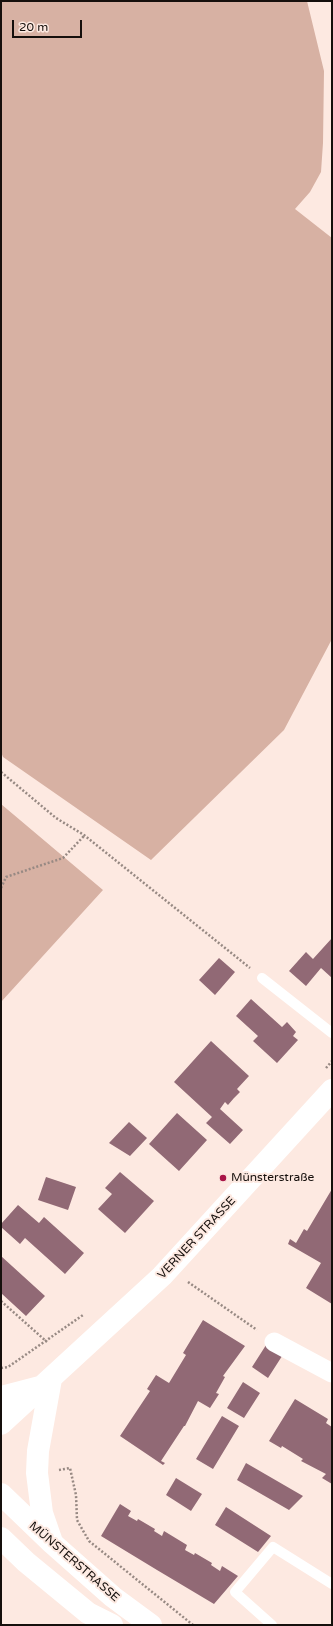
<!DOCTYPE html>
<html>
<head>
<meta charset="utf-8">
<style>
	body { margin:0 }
	#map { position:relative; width:333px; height:1626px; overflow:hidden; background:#fde9e1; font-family:"Varela Round",sans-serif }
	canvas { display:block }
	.frame { position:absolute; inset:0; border:2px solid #150f0c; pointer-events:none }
	.scale { position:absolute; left:12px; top:20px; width:70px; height:18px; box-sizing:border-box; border:2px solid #150f0c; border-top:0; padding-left:5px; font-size:12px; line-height:14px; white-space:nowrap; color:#150f0c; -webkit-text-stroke:3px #fde9e1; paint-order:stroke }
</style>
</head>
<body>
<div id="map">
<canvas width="333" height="1626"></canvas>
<div class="frame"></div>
<div class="scale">20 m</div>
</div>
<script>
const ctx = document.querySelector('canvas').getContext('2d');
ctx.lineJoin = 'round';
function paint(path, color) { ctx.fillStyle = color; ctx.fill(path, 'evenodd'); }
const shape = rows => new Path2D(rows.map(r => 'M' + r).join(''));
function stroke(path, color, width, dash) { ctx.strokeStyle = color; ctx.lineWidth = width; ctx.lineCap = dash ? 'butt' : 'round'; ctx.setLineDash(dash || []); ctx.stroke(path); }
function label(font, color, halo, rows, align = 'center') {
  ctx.font = font + ' "Varela Round",sans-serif'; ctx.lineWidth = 4; ctx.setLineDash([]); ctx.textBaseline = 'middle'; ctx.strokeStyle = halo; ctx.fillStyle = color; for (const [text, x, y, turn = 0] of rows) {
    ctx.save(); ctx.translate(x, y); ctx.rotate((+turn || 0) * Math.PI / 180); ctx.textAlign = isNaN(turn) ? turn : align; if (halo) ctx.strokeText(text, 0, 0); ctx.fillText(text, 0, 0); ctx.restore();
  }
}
const green = shape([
	[1,1,307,1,324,71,323,143,321,172,310,192,295,209,332,238,332,639,284,730,151,860,3,757,1,752],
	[1,804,103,890,1,1002]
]);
const building = shape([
	[332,938,332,978,321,968,306,986,289,971,306,952,313,959],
	[219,958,235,972,215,995,199,980],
	[251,999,282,1027,287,1022,296,1032,293,1036,298,1040,277,1063,253,1041,258,1036,236,1016],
	[211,1041,249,1076,237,1089,240,1092,234,1098,228,1105,225,1102,220,1109,243,1130,230,1144,206,1123,212,1117,174,1082],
	[177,1113,207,1140,179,1171,149,1144],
	[129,1122,147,1138,130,1156,109,1143],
	[120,1172,154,1201,125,1233,98,1209,112,1194,105,1188],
	[46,1177,76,1187,68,1210,38,1200],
	[332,1189,332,1304,306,1288,321,1263,288,1244,290,1239,296,1243,304,1229,307,1231],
	[18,1205,39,1223,44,1217,84,1253,65,1274,25,1238,20,1244,1,1227,1,1224],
	[1,1256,45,1296,26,1316,1,1293],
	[203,1320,245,1346,223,1376,225,1377,216,1393,219,1394,210,1408,198,1401,185,1426,184,1426,161,1461,165,1463,163,1465,120,1436,150,1391,147,1389,156,1375,169,1383,186,1355,183,1353],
	[268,1342,284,1353,268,1378,252,1367],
	[243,1382,260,1393,244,1418,227,1408],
	[295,1399,328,1419,326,1423,332,1427,332,1484,322,1478,326,1474,301,1461,303,1459,282,1446,281,1448,269,1441],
	[222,1416,239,1426,213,1469,196,1459],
	[246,1463,303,1496,289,1510,237,1480],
	[176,1478,202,1494,191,1511,166,1495],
	[120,1504,131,1511,128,1516,137,1521,138,1519,155,1529,154,1531,162,1536,164,1531,187,1545,185,1550,194,1555,195,1553,212,1563,211,1565,220,1571,222,1566,238,1576,214,1604,157,1570,101,1536],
	[226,1507,271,1536,258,1552,215,1525]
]);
const path = shape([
	[1,772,56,818,84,835,250,968],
	[1,888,6,877,63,858,84,836],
	[326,1068,332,1061],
	[188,1282,257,1330],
	[1,1301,47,1342],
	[1,1368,8,1367,83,1315],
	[59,1470,70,1468,76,1495,77,1520,89,1541,193,1625]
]);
const lane = shape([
	[262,978,332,1033],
	[272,1625,235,1592,273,1547,332,1584]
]);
const street = shape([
	[274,1342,332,1373]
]);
const secondary = shape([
	[51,1379,38,1451,37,1473,42,1513,52,1542],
	[1,1397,40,1387],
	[1,1424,162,1276,332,1090],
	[1,1494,52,1543,113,1597,151,1625],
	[1,1538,26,1562,88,1613,112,1625]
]);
const markers = [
	[223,1178,4,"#a91447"]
];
const poiNames = [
	["Münsterstraße",231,1178]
];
const streetNames = [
	["VERNER STRASSE",197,1238,-47],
	["MÜNSTERSTRASSE",74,1562,41]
];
paint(green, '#d7b1a3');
paint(building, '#916975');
stroke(path, '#978983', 2.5, [2, 2]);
stroke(lane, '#fff', 10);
stroke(street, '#fff', 19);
stroke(secondary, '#fff', 22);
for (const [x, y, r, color] of markers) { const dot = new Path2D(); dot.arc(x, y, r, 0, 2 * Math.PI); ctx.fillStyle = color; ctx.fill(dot); stroke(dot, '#fde9e1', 1.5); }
label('12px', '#150f0c', '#fde9e1', poiNames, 'left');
label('12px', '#150f0c', '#fde9e1', streetNames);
</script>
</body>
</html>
